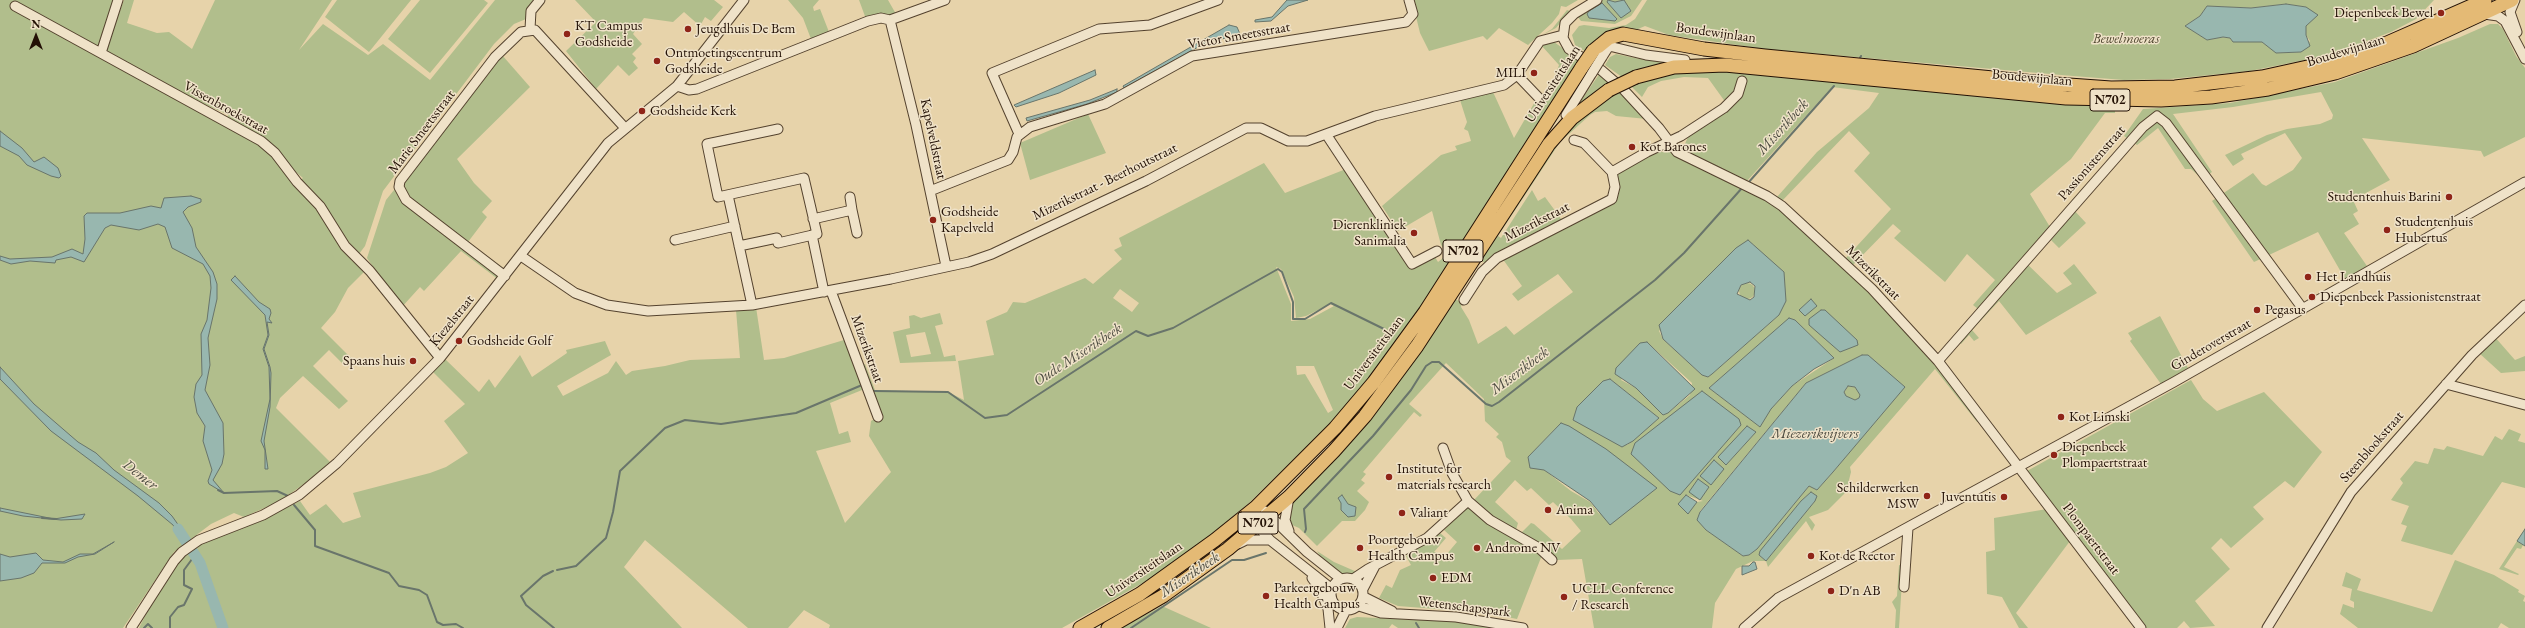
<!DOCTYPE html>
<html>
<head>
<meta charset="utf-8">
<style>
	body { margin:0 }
	#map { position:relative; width:2525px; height:628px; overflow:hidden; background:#e7d3aa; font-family:"EB Garamond",serif }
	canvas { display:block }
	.north { position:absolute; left:16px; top:16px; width:40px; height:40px; -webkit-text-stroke:3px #efe2c8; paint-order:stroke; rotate:0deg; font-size:11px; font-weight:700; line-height:16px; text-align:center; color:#231105 }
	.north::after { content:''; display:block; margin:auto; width:14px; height:18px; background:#231105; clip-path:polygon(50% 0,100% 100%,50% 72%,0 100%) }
</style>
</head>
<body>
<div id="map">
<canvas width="2525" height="628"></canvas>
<div class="north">N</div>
</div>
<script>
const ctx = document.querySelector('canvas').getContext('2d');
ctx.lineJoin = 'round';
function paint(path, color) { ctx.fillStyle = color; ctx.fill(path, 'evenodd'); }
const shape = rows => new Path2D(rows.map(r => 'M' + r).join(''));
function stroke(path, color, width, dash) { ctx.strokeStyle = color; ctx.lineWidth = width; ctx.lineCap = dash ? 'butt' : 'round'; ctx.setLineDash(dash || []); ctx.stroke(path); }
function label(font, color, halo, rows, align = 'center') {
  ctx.font = font + ' "EB Garamond",serif'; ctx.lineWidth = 3; ctx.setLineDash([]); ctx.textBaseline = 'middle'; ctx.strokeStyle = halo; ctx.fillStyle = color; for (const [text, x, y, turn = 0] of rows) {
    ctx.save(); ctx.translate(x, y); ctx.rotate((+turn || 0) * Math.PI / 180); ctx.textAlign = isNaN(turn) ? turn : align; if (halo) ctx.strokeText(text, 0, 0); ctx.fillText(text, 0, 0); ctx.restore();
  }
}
const green = shape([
	[0,0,122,0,103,52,104,56,220,122,229,115,163,86,105,50,124,0,134,0,127,23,157,33,169,32,192,49,215,0,332,0,299,50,323,24,368,55,383,44,430,80,495,0,536,0,529,6,526,19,514,24,494,44,383,191,365,246,359,254,298,182,303,178,285,163,282,166,337,232,352,261,369,267,348,288,335,312,321,328,351,358,343,364,329,350,313,366,348,401,339,409,303,376,280,398,276,408,332,464,280,501,244,517,234,513,211,524,174,552,123,628,0,628],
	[337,0,411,0,369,52,325,17],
	[420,0,484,0,488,3,430,73,388,39],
	[575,0,714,0,723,7,711,21,705,17,700,26,684,12,673,22,644,18,633,34,642,44,632,54,636,58,633,62,638,68,629,76,618,65,596,89,566,51,596,22],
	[788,0,819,0,813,7,814,11,820,9,829,32,811,39,803,18],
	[859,0,888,0,896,14,866,19],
	[1412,0,1578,0,1566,7,1561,6,1559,14,1552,23,1528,45,1499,28,1487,40,1483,36,1429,51,1420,33],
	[1602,0,1642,0,1631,16,1615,24,1581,21,1577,16],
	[1647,0,2434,0,2416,19,2391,32,2330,55,2250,71,2170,79,2124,80,2073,76,1764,49,1669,35,1645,26,1586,52,1575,45,1572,35,1579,26,1584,25,1609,28,1626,25,1635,19],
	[2286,4,2306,7,2306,35,2310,41,2301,52,2277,53,2262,42,2233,42,2230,38,2223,37,2207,40,2185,26,2200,16,2207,6,2251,8],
	[1567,10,1570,11,1556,28,1542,35,1552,29],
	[2490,24,2498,24,2503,29,2516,56,2525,68,2525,137,2484,157,2481,151,2362,138,2390,180,2353,200,2358,211,2353,214,2359,224,2344,233,2367,266,2345,279,2318,232,2254,262,2212,201,2253,173,2262,184,2266,186,2293,170,2302,158,2285,133,2241,154,2244,159,2233,166,2225,155,2267,135,2287,129,2320,124,2332,119,2333,115,2321,92,2233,107,2173,114,2212,172,2202,179,2191,169,2185,169,2158,128,2137,145,2124,136,2143,109,2230,103,2335,82,2458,38],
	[1554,42,1581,61,1397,343,1373,375,1304,454,1301,452,1249,503,1206,539,1157,575,1062,628,829,628,830,625,804,610,788,628,748,628,645,540,624,567,682,628,227,628,196,550,200,544,252,524,300,501,310,515,326,504,343,523,361,517,353,493,430,473,446,467,468,453,444,421,465,404,432,371,444,358,479,392,489,379,495,388,520,355,532,377,567,353,566,350,605,341,611,355,557,386,563,396,608,373,616,361,626,375,632,371,665,366,690,360,740,358,736,310,756,307,764,360,784,358,844,340,861,366,865,364,875,390,948,392,964,400,958,361,994,355,986,321,1007,312,1013,302,1025,303,1085,278,1093,284,1122,259,1114,250,1122,246,1119,238,1264,163,1285,193,1346,169,1410,268,1432,257,1435,257,1438,262,1448,254,1441,245,1432,211,1398,231,1382,206,1441,155,1457,150,1455,146,1471,141,1468,131,1464,129,1467,122,1460,100,1493,92,1514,138,1536,100,1541,103,1558,78,1555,76,1559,65,1541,45],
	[1276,267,1281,269,1294,297,1296,318,1306,316,1330,304,1334,306,1310,319,1291,321,1291,304],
	[1120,289,1139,303,1132,312,1113,298],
	[1296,366,1314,366,1333,410,1328,413,1305,374,1297,375],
	[867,388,879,416,871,421,869,436,891,472,845,523,816,451,851,442,848,431,839,434,830,403],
	[1616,54,1635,58,1666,63,1622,77,1605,65,1610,57],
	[502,55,530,87,457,159,474,183,492,201,482,212,487,217,468,242,506,270,499,280,461,251,424,291,420,287,401,308,367,258,386,200],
	[1707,70,2115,108,2115,113,2105,113,2071,159,2030,194,2050,227,2022,259,2057,293,2072,284,2063,273,2074,264,2097,293,2026,335,1999,301,1972,330,1979,338,1974,341,1969,335,1961,344,1958,341,1970,325,1966,322,1978,309,1973,305,1995,280,1967,254,1945,282,1894,238,1901,231,1893,224,1852,266,1845,259,1891,209,1854,171,1870,153,1849,131,1782,201,1777,197,1817,152,1869,108,1879,93,1832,87,1746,182,1685,152,1684,146,1688,137,1725,113,1739,100,1745,87,1746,79,1738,79,1735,90,1726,103,1708,78,1684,77,1661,81,1648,87,1642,97,1630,85,1669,73],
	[1600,73,1611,82,1578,105],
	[1621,90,1647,119,1616,116,1607,111,1595,112,1590,115,1560,142,1498,236,1501,238,1532,190,1538,201,1545,197,1564,223,1617,199,1619,193,1617,174,1655,152,1672,152,1773,204,1871,293,1939,367,1979,420,1977,422,1935,369,1850,467,1851,472,1846,492,1828,510,1809,517,1815,525,1812,531,1806,521,1768,567,1766,561,1753,561,1736,569,1715,603,1712,628,1594,628,1582,559,1557,560,1521,533,1531,523,1534,524,1562,549,1581,531,1571,519,1553,502,1549,505,1531,488,1527,491,1515,480,1495,502,1518,523,1516,530,1512,530,1482,509,1474,500,1511,461,1506,457,1502,442,1496,437,1499,434,1485,421,1484,399,1446,363,1409,404,1422,415,1420,417,1414,412,1363,472,1366,474,1361,480,1365,483,1357,491,1369,502,1365,510,1355,521,1342,521,1317,546,1299,528,1292,525,1289,515,1291,504,1454,298,1462,303,1461,307,1469,320,1478,344,1506,326,1514,335,1573,292,1558,274,1518,301,1512,294,1522,286,1502,258,1486,264,1480,259,1537,167,1586,110],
	[1753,244,1779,315,1712,374,1708,377,1702,375,1663,339,1659,331],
	[1789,319,1795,320,1834,358,1792,386,1771,409,1759,426,1709,388],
	[1647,342,1692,383,1690,395,1668,413,1663,415,1636,388,1621,380],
	[1862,355,1904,387,1833,472,1817,490,1809,486,1757,549,1749,555,1743,556,1706,530,1698,520,1700,511,1806,383],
	[1610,379,1659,418,1627,445],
	[1702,391,1741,425,1687,486,1680,410],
	[1561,423,1600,515,1590,502,1571,491,1528,457],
	[1756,432,1726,465,1718,457],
	[1811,492,1814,495,1815,501,1766,561,1759,555,1801,501],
	[1686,495,1703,501,1697,502,1688,513],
	[1088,114,1106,153,1030,180,1020,143],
	[2073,209,2086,223,2059,248,2048,237],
	'1739 291a8 8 0 1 1 16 0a8 8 0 1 1-16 0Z',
	[940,313,943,324,935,326,944,357,955,355,956,361,900,363,893,332,910,328,909,316,914,315,921,318],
	[925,332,931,354,911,357,906,335],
	[2160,316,2188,368,2161,384,2130,341,2132,339,2128,333],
	[2494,336,2515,360,2525,356,2525,371,2501,373,2479,353],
	[2191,380,2203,399,2217,411,2264,392,2322,452,2294,488,2285,481,2253,507,2264,519,2231,548,2221,538,2211,548,2230,569,2195,601,2215,626,2190,628,2184,621,2177,628,2144,628,2027,471],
	[1848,386,1855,387,1860,395,1859,398,1855,400,1846,396,1844,393],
	[2509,429,2521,434,2518,441,2525,443,2525,488,2502,482,2452,555,2401,541,2407,526,2401,524,2409,506,2391,500,2403,483,2400,479,2415,461,2428,464,2434,448,2444,450,2447,446,2483,456,2495,436,2502,440],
	[1468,506,1542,555,1517,619,1487,613,1398,606,1379,598,1386,585,1392,588,1400,570,1411,565,1406,556,1440,533,1446,538,1434,552,1446,555,1457,542,1444,530],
	[2047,509,2070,541,2016,613,2028,628,2019,628,2002,597,1987,594,1986,552,1995,550,1994,518],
	[2517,541,2523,545,2521,549,2517,548,2504,567,2519,574,2518,575,2499,569],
	[1317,551,1334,562,1357,572,1353,575,1339,574,1322,559],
	[188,552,197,563,219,628,139,628,151,604,182,557],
	[2455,560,2494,575,2519,590,2518,592,2525,596,2523,601,2525,602,2525,628,2509,628,2501,623,2498,628,2358,628,2340,614,2343,604,2354,608,2354,602,2350,600,2352,589,2342,586,2346,572,2361,579,2357,590,2432,612],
	[1899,565,1903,566,1899,628,1895,628,1896,610,1892,602,1897,596],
	[1162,606,1211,628,1121,628],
	[1357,617,1461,622,1499,628,1398,628,1392,624,1389,628,1345,628,1350,619]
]);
const water = shape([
	[1287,0,1308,0,1288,6,1271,21,1255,22,1255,20,1272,17,1287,0],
	[1608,0,1615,2,1624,0,1631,11,1621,18,1607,2,1608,0],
	[1602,3,1617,19,1615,21,1589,18,1587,14,1589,11,1602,3],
	[2286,4,2306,7,2318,15,2306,26,2306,35,2310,46,2301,52,2276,53,2262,42,2233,42,2230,38,2223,37,2207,40,2185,26,2200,16,2207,6,2251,8,2286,4],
	[1229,25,1237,27,1243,41,1233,37,1209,41,1124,88,1123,86,1229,25],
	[1095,70,1096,75,1059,93,1016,107,1014,105,1095,70],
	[1117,89,1117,92,1087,104,1027,121,1026,118,1090,100,1117,89],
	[0,131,22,148,34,162,44,157,58,168,61,176,59,178,51,176,27,165,19,156,0,146,0,131],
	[191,196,201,199,201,202,188,207,183,212,192,228,196,247,213,272,217,284,217,299,208,338,210,365,205,390,223,423,224,454,222,464,213,480,224,493,209,484,208,481,212,470,203,441,205,426,197,413,194,397,196,384,202,375,201,334,207,320,211,288,210,276,203,264,172,248,165,227,158,224,139,230,111,225,105,228,84,262,71,257,56,260,55,263,30,261,11,264,0,260,0,256,10,259,52,257,72,249,83,254,85,239,84,216,87,213,120,213,151,206,161,208,164,198,191,196],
	[1748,240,1784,272,1786,301,1779,315,1712,374,1708,377,1702,375,1663,339,1659,325,1736,248,1748,240],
	[1750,282,1755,286,1754,297,1750,300,1737,294,1741,285,1750,282],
	[235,276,259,302,270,309,271,313,269,319,272,323,267,322,269,335,264,349,270,367,271,373,270,407,264,441,268,469,265,469,265,450,261,441,270,399,269,367,263,349,268,335,265,315,231,280,235,276],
	[1811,299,1817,306,1805,316,1799,310,1811,299],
	[1821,310,1825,310,1857,340,1858,345,1840,352,1809,325,1809,319,1821,310],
	[1789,318,1795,320,1834,358,1814,369,1792,386,1771,409,1760,427,1709,388,1789,318],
	[1647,342,1695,389,1668,413,1663,415,1636,388,1615,374,1616,368,1640,343,1647,342],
	[1862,355,1868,355,1905,387,1833,472,1817,490,1809,486,1757,549,1749,555,1743,556,1706,530,1697,520,1700,512,1806,383,1862,355],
	[1848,386,1855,387,1860,395,1859,398,1855,400,1846,396,1844,392,1848,386],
	[0,367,34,404,78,442,96,453,114,470,159,503,172,516,189,540,185,543,173,525,138,496,51,431,0,379,0,367],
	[1610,379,1659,418,1633,441,1622,447,1573,420,1577,407,1603,381,1610,379],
	[1702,391,1739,419,1741,425,1680,495,1670,491,1631,454,1635,443,1702,391],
	[1561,423,1569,426,1606,449,1657,488,1610,525,1590,501,1544,470,1530,468,1528,457,1561,423],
	[1747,426,1756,432,1726,465,1718,457,1747,426],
	[1714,460,1724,469,1711,485,1700,476,1714,460],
	[1698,479,1709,487,1700,500,1689,492,1698,479],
	[1811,492,1817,496,1815,501,1766,561,1759,555,1760,551,1801,501,1811,492],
	[1342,495,1348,504,1356,507,1355,516,1348,517,1341,510,1341,503,1338,498,1342,495],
	[1686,495,1697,502,1688,514,1678,504,1686,495],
	[0,508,54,519,85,514,82,519,61,520,23,516,0,511,0,508],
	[2525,529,2525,546,2517,541,2525,529],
	[114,542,95,554,78,557,65,563,42,563,34,573,21,578,0,581,0,554,10,557,36,553,43,560,63,562,80,554,93,554,114,542],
	[1753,562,1755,562,1757,569,1742,575,1742,566,1749,566,1753,562]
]);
const stream = shape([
	[1860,58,1861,56],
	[1748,183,1834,86],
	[874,391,948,392,985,418,1007,415,1136,331,1148,336,1173,328,1278,269,1282,272,1293,302,1293,319,1305,319,1331,303,1384,329],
	[218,490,224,493,277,491,288,496],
	[294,505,315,530,315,546,389,573,399,586,419,590,427,595,437,622,443,625,456,624,463,628],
	[42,518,56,519],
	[1305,532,1306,529,1304,509,1373,436,1411,390,1426,366,1432,362,1439,362,1486,404,1492,406,1499,402,1655,280,1684,253,1742,188],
	[557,570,576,566,606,538,613,512,620,471,665,428,685,420,721,424,796,413,862,385],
	[553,571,543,576,521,596,526,605,554,628],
	[1416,623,1419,628],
	[144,628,148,624,152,628],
	[170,628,170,617,178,607,184,605,192,589,184,585,184,570,195,555],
	[1131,628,1232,560,1244,560,1266,553]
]);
const river = shape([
	[178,529,200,563,223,628]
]);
const minor = shape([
	[1597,0,1574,14,1565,23,1563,38,1569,49,1601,70,1623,89,1659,128,1677,152,1767,196,1782,206,1872,289,1938,361,2141,628],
	[2515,0,2510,12,2517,32],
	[15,6,261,141,275,153,297,182,320,206,345,246,370,271,440,358],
	[2484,14,2498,16,2505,21,2525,59],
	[890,20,916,125,946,266],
	[530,29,531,11,540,0],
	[101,53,118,0],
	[1602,57,1609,46,1646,55,1685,60],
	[1517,75,1539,98],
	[677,86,689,90,697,89,868,21,881,18,890,20,945,0],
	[1566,115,1592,73],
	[1019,134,992,73,1099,29,1150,25,1218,0],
	[1326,134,1412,264,1437,251],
	[1612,172,1647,152,1681,136,1724,108,1738,94,1742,81],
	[930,191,1008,160,1013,152,1017,137,1030,127,1105,104,1192,56,1406,22,1413,14,1409,0],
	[728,195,752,305],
	[850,197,852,210],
	[813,219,852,210,857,233],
	[812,235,824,292],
	[675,240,735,226],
	[739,246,777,238,778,243,817,234,804,178,718,197,707,144,778,129],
	[521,256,575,293,607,305,648,311,752,305,891,279,969,262,992,254,1146,181,1246,128,1261,128,1288,141,1307,141,1375,116,1504,85,1517,75,1540,41,1563,35],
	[505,276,406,200,399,187,400,181,495,57,521,32,535,30,625,128],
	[831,291,878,417],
	[1464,300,1482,272,1497,258,1612,199,1615,187,1612,172,1584,143,1574,140],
	[1938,361,2143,127,2157,116,2166,123,2303,309],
	[2446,384,2525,405],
	[1443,448,1452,473,1468,501],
	[1289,497,1285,520,1289,531],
	[1265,511,1307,552,1341,579],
	[1256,519,1257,525,1270,540,1332,589],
	[1238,544,1246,540,1270,540],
	[1312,578,1320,589,1328,609,1330,628],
	'1331 594a16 16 0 1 1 32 0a16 16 0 1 1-32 0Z',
	[1353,579,1368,569,1427,538,1468,501,1490,520,1539,548,1552,560],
	[1904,587,1908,528],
	[1363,589,1375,566],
	[1364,597,1392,611],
	[1359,606,1381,613,1456,617,1523,628],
	[131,628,174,561,182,552,199,540,263,515,299,495,337,463,440,358,608,143,677,86,744,0],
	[1337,628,1346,610],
	[1744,628,1778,598,2174,382,2525,182],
	[2267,628,2351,492,2472,355,2525,305]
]);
const highway = shape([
	[1593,51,1609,38,1623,34,1704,49,1765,56,2055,84,2111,88,2175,87,2262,77,2330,62,2387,43,2485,0],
	[1636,77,1674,67,1725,65,2066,98,2161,100,2211,97,2268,89,2335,73,2413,46,2512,0],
	[1080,628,1140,594,1215,540,1256,507,1335,428,1374,382,1425,312,1582,67],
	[1108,628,1163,596,1228,549,1289,497,1334,451,1365,416,1417,346,1549,144,1572,118,1609,90]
]);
const minorBridge = shape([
	[1592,73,1602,57]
]);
const highwayBridge = shape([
	[1582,67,1593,51],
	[1609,90,1636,77]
]);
const markers = [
	[2441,13,4,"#8f2418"],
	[688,29,4,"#8f2418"],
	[567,34,4,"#8f2418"],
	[657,61,4,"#8f2418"],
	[1534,73,4,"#8f2418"],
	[642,111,4,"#8f2418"],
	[1632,147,4,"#8f2418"],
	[2449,197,4,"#8f2418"],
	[933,220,4,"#8f2418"],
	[2387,230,4,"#8f2418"],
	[1414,233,4,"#8f2418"],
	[2308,277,4,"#8f2418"],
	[2312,297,4,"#8f2418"],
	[2257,310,4,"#8f2418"],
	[459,341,4,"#8f2418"],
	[413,361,4,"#8f2418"],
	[2061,417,4,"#8f2418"],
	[2054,455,4,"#8f2418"],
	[1389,477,4,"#8f2418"],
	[1927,496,4,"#8f2418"],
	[2004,497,4,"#8f2418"],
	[1548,510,4,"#8f2418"],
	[1402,513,4,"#8f2418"],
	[1360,548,4,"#8f2418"],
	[1477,548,4,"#8f2418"],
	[1811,556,4,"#8f2418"],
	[1433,578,4,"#8f2418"],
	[1831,591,4,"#8f2418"],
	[1266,596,4,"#8f2418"],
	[1564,597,4,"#8f2418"]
];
const shields = [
	[2110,100,40],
	[1463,251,40],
	[1258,523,40]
];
const shieldNames = [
	["N702",2110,100],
	["N702",1463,251],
	["N702",1258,523]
];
const poiNames = [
	["Diepenbeek Bewel",2433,13,"right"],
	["KT Campus",575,26],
	["Godsheide",575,42],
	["Jeugdhuis De Bem",696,29],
	["Ontmoetingscentrum",665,53],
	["Godsheide",665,69],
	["MILI",1526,73,"right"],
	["Godsheide Kerk",650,111],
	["Kot Barones",1640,147],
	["Studentenhuis Barini",2441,197,"right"],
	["Godsheide",941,212],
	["Kapelveld",941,228],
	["Studentenhuis",2395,222],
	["Hubertus",2395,238],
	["Dierenkliniek",1406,225,"right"],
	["Sanimalia",1406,241,"right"],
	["Het Landhuis",2316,277],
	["Diepenbeek Passionistenstraat",2320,297],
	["Pegasus",2265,310],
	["Godsheide Golf",467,341],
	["Spaans huis",405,361,"right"],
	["Kot Limski",2069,417],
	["Diepenbeek",2062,447],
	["Plompaertstraat",2062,463],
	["Institute for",1397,469],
	["materials research",1397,485],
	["Schilderwerken",1919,488,"right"],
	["MSW",1919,504,"right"],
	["Juventutis",1996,497,"right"],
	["Anima",1556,510],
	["Valiant",1410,513],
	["Poortgebouw",1368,540],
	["Health Campus",1368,556],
	["Androme NV",1485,548],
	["Kot de Rector",1819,556],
	["EDM",1441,578],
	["Parkeergebouw",1274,588],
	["Health Campus",1274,604],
	["UCLL Conference",1572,589],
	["/ Research",1572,605],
	["D'n AB",1839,591]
];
const streetNames = [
	["Boudewijnlaan",1716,33,8],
	["Victor Smeetsstraat",1239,36,-10],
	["Boudewijnlaan",2346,51,-17],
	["Boudewijnlaan",2032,78,5],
	["Universiteitslaan",1553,84,-57],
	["Vissenbroekstraat",226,108,29],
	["Marie Smeetsstraat",422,132,-53],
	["Kapelveldstraat",933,139,78],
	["Passionistenstraat",2092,163,-49],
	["Mizerikstraat - Beerhoutstraat",1105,182,-26],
	["Mizerikstraat",1537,222,-27],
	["Mizerikstraat",1873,273,45],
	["Kiezelstraat",452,321,-51],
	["Ginderoverstraat",2211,345,-30],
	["Mizerikstraat",867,349,70],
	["Universiteitslaan",1374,353,-53],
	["Steenblookstraat",2372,447,-49],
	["Plompaertstraat",2091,539,53],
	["Universiteitslaan",1144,570,-34],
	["Wetenschapspark",1464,607,7]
];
const parkNames = [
	["Bewelmoeras",2126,39]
];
const waterNames = [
	["Miserikbeek",1783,127,-48],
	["Oude Miserikbeek",1078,355,-33],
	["Miserikbeek",1520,371,-37],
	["Miezerikvijvers",1815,434],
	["Demer",140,475,38],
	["Miserikbeek",1190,575,-34]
];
paint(green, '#b1be8c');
paint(water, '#98b7af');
stroke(water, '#69756b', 1);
stroke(stream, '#69756b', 2);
stroke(river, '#98b7af', 11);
stroke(minor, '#54422e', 11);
stroke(highway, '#231105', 15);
stroke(minor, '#efe2c8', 9);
stroke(highway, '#e4ba75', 13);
stroke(minorBridge, '#54422e', 11, []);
stroke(highwayBridge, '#231105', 15, []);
stroke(minorBridge, '#efe2c8', 9);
stroke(highwayBridge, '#e4ba75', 13);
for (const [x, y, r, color] of markers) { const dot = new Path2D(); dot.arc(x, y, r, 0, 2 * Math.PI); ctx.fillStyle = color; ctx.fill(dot); stroke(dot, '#efe2c8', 1.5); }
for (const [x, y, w] of shields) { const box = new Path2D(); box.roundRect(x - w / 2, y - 11, w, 22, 3); ctx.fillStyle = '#efe2c8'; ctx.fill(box); stroke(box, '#231105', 1); }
label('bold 13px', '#231105', null, shieldNames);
label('14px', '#231105', '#efe2c8', poiNames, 'left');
label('14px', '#231105', '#efe2c8', streetNames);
label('italic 14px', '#4e452e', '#efe2c8', parkNames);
label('italic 15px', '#4c4b40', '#efe2c8', waterNames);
</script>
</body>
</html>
